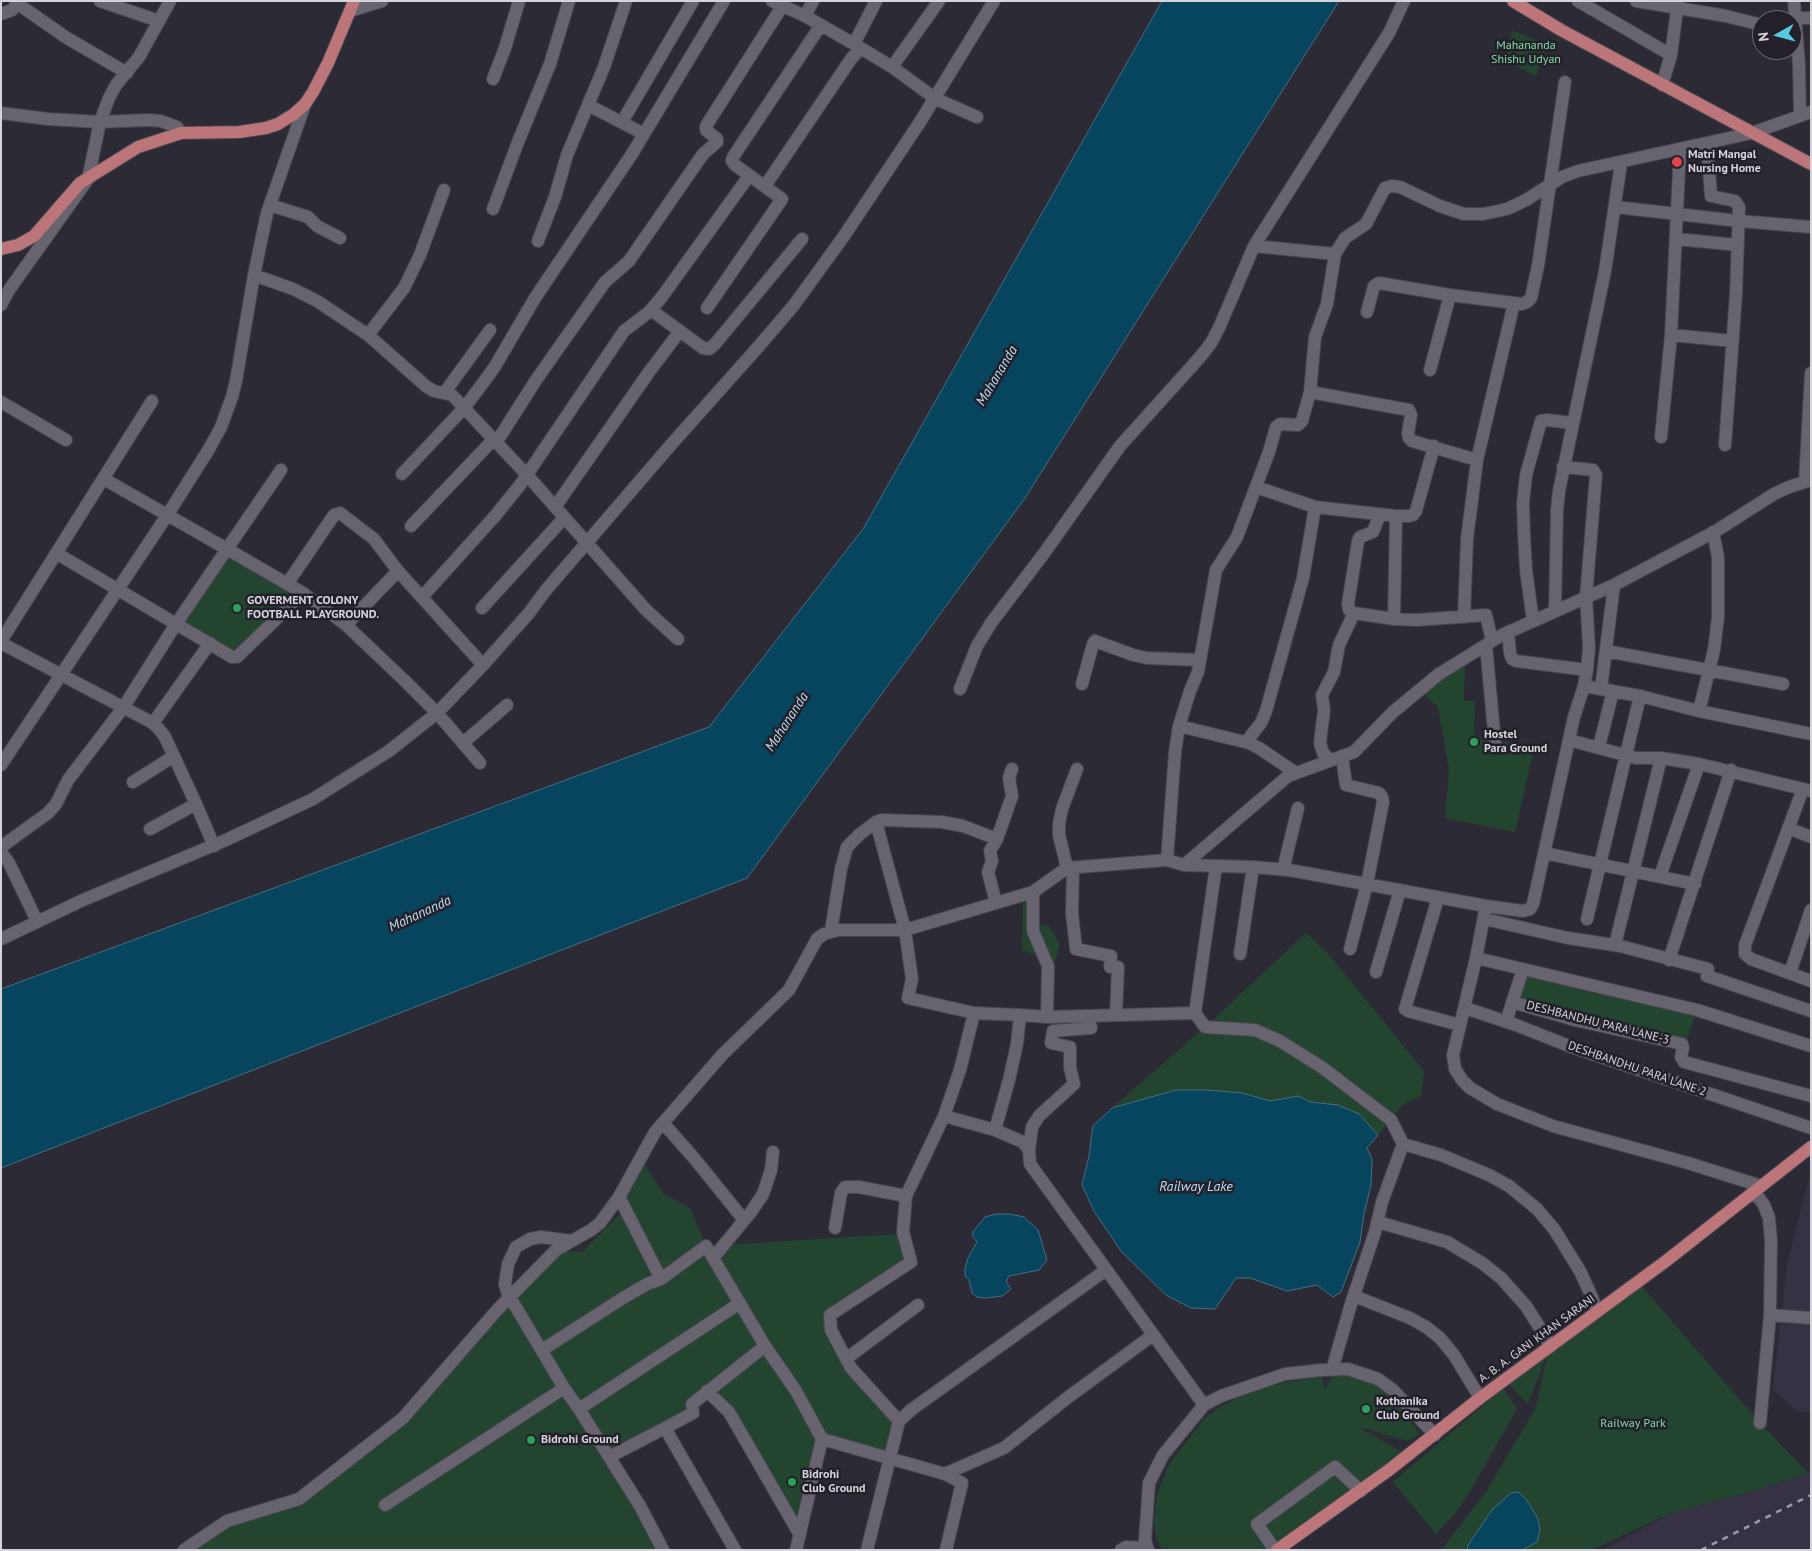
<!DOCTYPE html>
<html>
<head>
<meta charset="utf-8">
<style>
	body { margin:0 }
	#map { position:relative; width:1812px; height:1551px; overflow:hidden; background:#2c2a35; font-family:"PT Sans",sans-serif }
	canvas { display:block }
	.frame { position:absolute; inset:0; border:2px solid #d5d4da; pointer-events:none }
	.north { position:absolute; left:1752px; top:10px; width:50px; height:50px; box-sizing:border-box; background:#23202a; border:1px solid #6a6870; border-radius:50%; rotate:263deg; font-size:14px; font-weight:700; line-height:20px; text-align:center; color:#d5d4da }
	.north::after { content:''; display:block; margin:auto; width:18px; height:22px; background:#56c9e1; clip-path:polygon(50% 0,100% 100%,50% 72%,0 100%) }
</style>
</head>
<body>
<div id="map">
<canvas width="1812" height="1551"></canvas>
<div class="frame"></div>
<div class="north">N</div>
</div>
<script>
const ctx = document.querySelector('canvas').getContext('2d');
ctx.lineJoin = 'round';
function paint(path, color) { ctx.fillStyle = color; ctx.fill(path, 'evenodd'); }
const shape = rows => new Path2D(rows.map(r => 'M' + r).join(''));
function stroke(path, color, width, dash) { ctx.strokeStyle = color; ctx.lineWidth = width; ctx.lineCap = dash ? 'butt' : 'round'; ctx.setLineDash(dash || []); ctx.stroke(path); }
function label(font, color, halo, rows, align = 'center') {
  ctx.font = font + ' "PT Sans",sans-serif'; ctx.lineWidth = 5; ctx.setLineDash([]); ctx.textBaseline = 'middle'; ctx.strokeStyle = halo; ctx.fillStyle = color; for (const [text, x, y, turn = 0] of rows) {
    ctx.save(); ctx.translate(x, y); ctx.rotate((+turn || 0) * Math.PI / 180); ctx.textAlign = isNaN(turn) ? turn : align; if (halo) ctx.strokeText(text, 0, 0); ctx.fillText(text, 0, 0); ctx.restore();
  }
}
const built = shape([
	[1811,1170,1811,1412,1798,1412,1773,1389,1787,1265],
	[1811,1472,1811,1550,1602,1550,1674,1512,1753,1491]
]);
const green = shape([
	[1512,30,1548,45,1536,76,1505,61],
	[229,552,300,593,233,655,179,623],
	[1465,658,1464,701,1475,701,1474,739,1535,745,1515,832,1445,818,1449,770,1438,707,1423,693],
	[1033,892,1037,924,1050,927,1060,945,1055,962,1022,950,1023,895],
	[1306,933,1327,952,1424,1071,1421,1096,1403,1104,1378,1135,1359,1114,1338,1105,1310,1102,1299,1096,1270,1101,1242,1093,1112,1108,1205,1027],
	[1523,970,1697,1010,1685,1045,1513,1002],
	[641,1159,664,1194,690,1208,706,1246,898,1234,911,1262,830,1320,831,1330,851,1368,899,1421,890,1454,822,1439,799,1525,729,1412,707,1392,692,1404,693,1413,609,1457,579,1409,741,1305,740,1303,580,1405,510,1301,664,1550,184,1550,227,1521,299,1499,403,1418,509,1299,556,1250,582,1252,626,1208,654,1264,625,1199],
	[1638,1282,1760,1423,1808,1473,1753,1491,1674,1512,1591,1550,1441,1550,1486,1492,1536,1407,1548,1351,1528,1404,1504,1380],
	[1333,1376,1353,1376,1375,1384,1388,1394,1406,1415,1420,1434,1407,1441,1357,1426,1402,1452,1271,1550,1162,1550,1157,1541,1154,1523,1157,1495,1169,1464,1205,1418,1223,1405,1242,1396,1261,1389,1286,1382,1322,1377,1325,1389],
	[1504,1388,1517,1409,1471,1490,1457,1511,1436,1534,1393,1482]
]);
const water = shape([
	[1162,1,1339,1,1025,498,747,878,1,1168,1,989,709,727,863,529,1162,1],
	[1176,1090,1206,1090,1242,1093,1270,1101,1299,1096,1310,1102,1338,1105,1359,1114,1378,1135,1367,1148,1372,1159,1371,1185,1364,1214,1360,1242,1341,1292,1333,1297,1317,1285,1287,1291,1250,1278,1236,1278,1215,1309,1191,1308,1166,1295,1121,1251,1094,1211,1082,1185,1089,1156,1093,1126,1112,1108,1176,1090],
	[996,1214,1009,1214,1024,1217,1038,1230,1047,1260,1039,1270,1009,1276,1006,1282,1011,1289,1002,1296,986,1298,977,1297,972,1293,969,1280,965,1276,965,1269,968,1258,977,1242,973,1237,973,1232,985,1217,996,1214],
	[1518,1492,1526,1499,1538,1519,1540,1530,1537,1542,1522,1550,1467,1550,1468,1545,1492,1510,1511,1493,1518,1492]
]);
const minor = shape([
	[100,1,159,21],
	[772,1,805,16,854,44,892,67,936,99,977,117],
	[1578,1,1671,55],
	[1636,1,1726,16,1762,25],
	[1794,1,1799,65,1800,115],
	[18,4,67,38,127,73],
	[350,11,382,1],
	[1,14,12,10,19,1],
	[805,16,813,1],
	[1795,18,1811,18],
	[854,44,876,1],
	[892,67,939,1],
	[493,79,505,48,519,1],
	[1662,85,1671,55,1678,2],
	[588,105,644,134],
	[1,113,48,119,100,122,148,120,161,121,177,127,181,133],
	[622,122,693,1],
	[1707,143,1711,196,1735,201,1739,207,1736,294,1725,445],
	[765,186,851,59,860,49],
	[270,205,308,217,317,226,340,238],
	[1615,207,1739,221,1811,227],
	[493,209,518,142,550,64,569,1],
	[1676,239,1738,245],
	[538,241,555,197,567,155,604,67,626,1],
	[1254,246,1335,254],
	[254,275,293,289,317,301,368,335,427,387,434,391,452,395,527,475,646,610,678,639],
	[1514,303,1522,304,1527,302,1531,298,1538,266,1565,82],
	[1,305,9,290,88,179,100,122,109,98,116,85,139,57,170,1],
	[707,308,782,199,735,165,732,161,733,157,821,25],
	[651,310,703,348,709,349,715,344,802,239],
	[1367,312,1374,286,1379,283,1450,295,1514,303,1477,460,1467,539,1464,617],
	[368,335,404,288,420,255,444,190],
	[1671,335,1733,341],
	[1430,370,1450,295],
	[445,392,490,330],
	[1310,392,1409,410,1411,415,1408,433,1409,438,1412,441,1477,460],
	[1,402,66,440],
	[1661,437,1671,335,1680,149],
	[496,443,536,380,605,282,629,261,703,154,717,142,717,139,706,130,706,126,783,5],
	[1563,467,1593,470,1596,475,1586,597,1589,647,1587,670,1584,686,1640,696,1699,711,1811,734],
	[402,474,465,407,494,368,535,298,632,154,724,1],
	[1805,482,1811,373],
	[1256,487,1315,507,1396,516,1394,619],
	[555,507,649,372,680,331],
	[1380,514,1373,532,1360,537,1358,541,1348,604,1349,610,1354,613,1394,619,1417,620,1486,615,1492,641],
	[1396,516,1409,516,1413,515,1416,511,1434,446],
	[411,526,493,440],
	[56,553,232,657,237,657,303,593,227,549,281,470],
	[287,584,334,515,340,513,374,539,398,571,483,665],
	[303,593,346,625,404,680,437,713,480,763],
	[422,597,495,516,520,485,624,331,649,312,661,298,749,176],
	[482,608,564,518],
	[1555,611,1557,510,1559,491,1605,271,1621,163],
	[1533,621,1526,570,1524,534,1523,503,1526,475,1541,421,1547,420,1572,423],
	[346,625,398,571],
	[1508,632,1510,653,1512,659,1516,661,1587,670],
	[1,641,152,401],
	[1,643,153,723,159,729,165,737,196,804,214,846],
	[1486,645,1495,743],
	[1606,651,1783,684],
	[1082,684,1093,644,1095,641,1133,655,1147,658,1200,660],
	[960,689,977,646,991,623,1045,552,1120,446,1201,356,1211,343,1219,328,1254,246,1389,33,1404,1],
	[1601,689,1614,585],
	[1699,711,1714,650,1718,617,1718,557,1713,532],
	[153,723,210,643],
	[1179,726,1249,743,1259,748,1296,773],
	[1569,740,1636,758,1661,758,1699,764,1811,791],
	[1246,742,1261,723,1266,711,1303,578,1315,507],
	[463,743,507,705],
	[1599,747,1613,691],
	[1342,756,1346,785,1379,793,1382,797,1383,802,1367,884,1350,949],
	[1330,760,1323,753,1320,743,1324,710,1322,695,1334,672,1339,645,1354,613],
	[1,765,168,514,209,449,221,427,232,397,236,381,254,275,267,213,305,104],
	[133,782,174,756],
	[1803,789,1745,945,1745,954,1751,959,1811,981],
	[876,822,905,930,912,979,908,998,974,1013,1020,1015,1047,1017,1195,1013],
	[1788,828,1811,837],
	[150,829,196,804],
	[997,839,1012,796,1009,778,1012,769],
	[1,847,48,813,56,804,68,780,123,708,176,624,227,549,104,479],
	[1,852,9,863,37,921],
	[1544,853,1695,884],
	[1167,860,1175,752,1179,726,1190,691,1198,672,1216,570,1237,537,1269,452,1276,427,1280,424,1298,425,1302,421,1310,392,1315,337,1327,304,1335,254,1345,238,1366,224,1385,188,1392,186,1400,187,1440,206,1464,214,1483,214,1507,209,1526,200,1562,177,1578,171,1752,133,1811,112],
	[1184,865,1253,867,1289,870,1486,906,1476,958,1697,1010,1811,1046],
	[1216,866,1195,1013,1205,1027,1255,1030,1280,1041,1323,1068,1391,1120,1403,1144,1382,1202,1375,1232,1351,1304,1332,1370],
	[1067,868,1059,835,1059,824,1062,809,1077,769],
	[1073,868,1072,913,1076,949,1111,956,1110,967,1118,967,1116,1015],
	[1283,870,1298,808],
	[1660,876,1699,764],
	[1033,892,1033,931,1048,966,1047,1017],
	[1438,898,1405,1009,1408,1011,1460,1025],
	[1486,906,1523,911,1530,909,1533,904,1574,717,1584,686],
	[1484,919,1568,938,1620,946,1708,969,1707,976,1811,1011],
	[1587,919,1640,696],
	[831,931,841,869,847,847,860,834,876,822,882,820,942,822,963,826,997,839,990,851,992,861,988,872,996,903],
	[1,939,83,900,226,840,313,799,389,751,437,713,483,665,529,613,546,590,669,447,759,346,794,305,844,236,920,122,994,1],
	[1615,945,1661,758],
	[1240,954,1253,867],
	[1476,958,1453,1055,1455,1069,1462,1080,1470,1088,1497,1104,1553,1126,1688,1163,1761,1186],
	[1669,960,1731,770],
	[1376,972,1400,890],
	[1790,973,1811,910],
	[1512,1002,1575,1020,1682,1044,1683,1048,1681,1057,1684,1062,1811,1096],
	[1465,1008,1516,1025,1569,1046,1811,1128],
	[1089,1016,1091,1028,1053,1031,1051,1043,1070,1047,1070,1068,1074,1084,1039,1116,1032,1127,1029,1150,1030,1164,1204,1405],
	[1506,1022,1523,969],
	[944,1116,995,1130,1023,1142,1029,1150],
	[663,1123,694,1158,744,1220],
	[995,1130,1009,1080,1017,1044,1020,1015],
	[1403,1144,1441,1155,1489,1175,1509,1186,1537,1209,1554,1229,1580,1271,1592,1297,1597,1312],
	[1751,1194,1759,1198,1764,1205,1769,1218,1771,1241,1770,1315,1760,1423],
	[619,1197,661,1279,706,1246,765,1346],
	[1378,1222,1447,1242,1482,1263,1501,1278,1526,1306,1545,1336,1550,1347],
	[835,1228,841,1193,845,1187,859,1187,906,1196],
	[572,1241,541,1237,530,1239,516,1247,508,1264,505,1284,509,1299,514,1304,564,1388,579,1409,640,1506,663,1550],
	[713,1258,751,1212,763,1194,771,1170,773,1152],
	[1354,1296,1410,1318,1426,1327,1440,1338,1454,1355,1480,1398],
	[1770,1315,1811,1318],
	[542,1350,623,1298,647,1284,661,1279],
	[846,1359,918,1305],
	[707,1391,729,1412,800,1535],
	[579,1409,740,1303],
	[899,1421,851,1368,831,1330,830,1315,911,1262,903,1232,906,1196,944,1116,960,1070,974,1013],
	[665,1428,693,1413,692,1404,765,1346,796,1391,822,1439,945,1474,1004,1448,1067,1398,1153,1335],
	[609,1457,665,1428,735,1550],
	[945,1474,962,1483,946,1550],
	[385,1505,564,1388],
	[184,1550,227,1521,299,1499,403,1418,498,1309,556,1250,591,1230,600,1223,619,1197,655,1132,722,1055,789,990,817,939,824,934,838,930,905,930,1033,892,1067,868,1167,860,1184,865,1288,776,1354,752,1393,712,1439,674,1502,635,1614,585,1716,531,1774,494,1789,487,1811,480],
	[796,1550,822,1439],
	[867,1550,899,1421,911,1410,1106,1270],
	[1121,1550,1126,1547,1147,1548],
	[1148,1550,1145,1540,1149,1483,1163,1455,1204,1405,1221,1396,1285,1374,1322,1370,1348,1369,1378,1379,1393,1390,1435,1435],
	[1275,1550,1257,1524,1335,1467,1361,1491]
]);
const major = shape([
	[1513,1,1561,30,1811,164],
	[1,249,18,245,34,236,80,183,138,147,181,133,239,132,266,128,278,124,294,114,305,104,313,92,328,63,354,1],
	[1277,1550,1389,1470,1480,1398,1666,1261,1811,1147]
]);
const rail = shape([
	[1701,1550,1811,1495]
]);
const markers = [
	[1677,162,6,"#e0444e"],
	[237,608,5,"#2e9e5b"],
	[1474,742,5,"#2e9e5b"],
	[1366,1409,5,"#2e9e5b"],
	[531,1440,5,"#2e9e5b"],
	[792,1482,5,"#2e9e5b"]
];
const parkNames = [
	["Mahananda",1526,46],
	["Shishu Udyan",1526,60],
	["Railway Park",1633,1424]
];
const poiNames = [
	["Matri Mangal",1688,155],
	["Nursing Home",1688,169],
	["GOVERMENT COLONY",247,601],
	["FOOTBALL PLAYGROUND.",247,615],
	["Hostel",1484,735],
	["Para Ground",1484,749],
	["Kothanika",1376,1402],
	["Club Ground",1376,1416],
	["Bidrohi Ground",541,1440],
	["Bidrohi",802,1475],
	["Club Ground",802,1489]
];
const streetNames = [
	["DESHBANDHU PARA LANE-3",1598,1023,14],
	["DESHBANDHU PARA LANE 2",1637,1069,19],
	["A. B. A. GANI KHAN SARANI",1537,1339,-36]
];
const waterNames = [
	["Mahananda",997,376,-59],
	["Mahananda",787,722,-57],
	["Mahananda",420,914,-25],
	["Railway Lake",1196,1187]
];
paint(built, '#363243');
paint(green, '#234530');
paint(water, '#07445d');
stroke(water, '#456f82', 1);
stroke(minor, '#47454d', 14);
stroke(major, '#47454d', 14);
stroke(minor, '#676470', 12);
stroke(major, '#bc7579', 12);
stroke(rail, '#9d9ba3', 2.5, [6, 6]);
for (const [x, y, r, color] of markers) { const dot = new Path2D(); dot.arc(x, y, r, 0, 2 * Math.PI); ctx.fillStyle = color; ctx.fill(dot); stroke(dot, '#23202a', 2); }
label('12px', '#81dca3', '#23202a', parkNames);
label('bold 12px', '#d5d4da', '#23202a', poiNames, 'left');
label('12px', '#d5d4da', '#23202a', streetNames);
label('italic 14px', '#badff4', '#23202a', waterNames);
</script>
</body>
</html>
